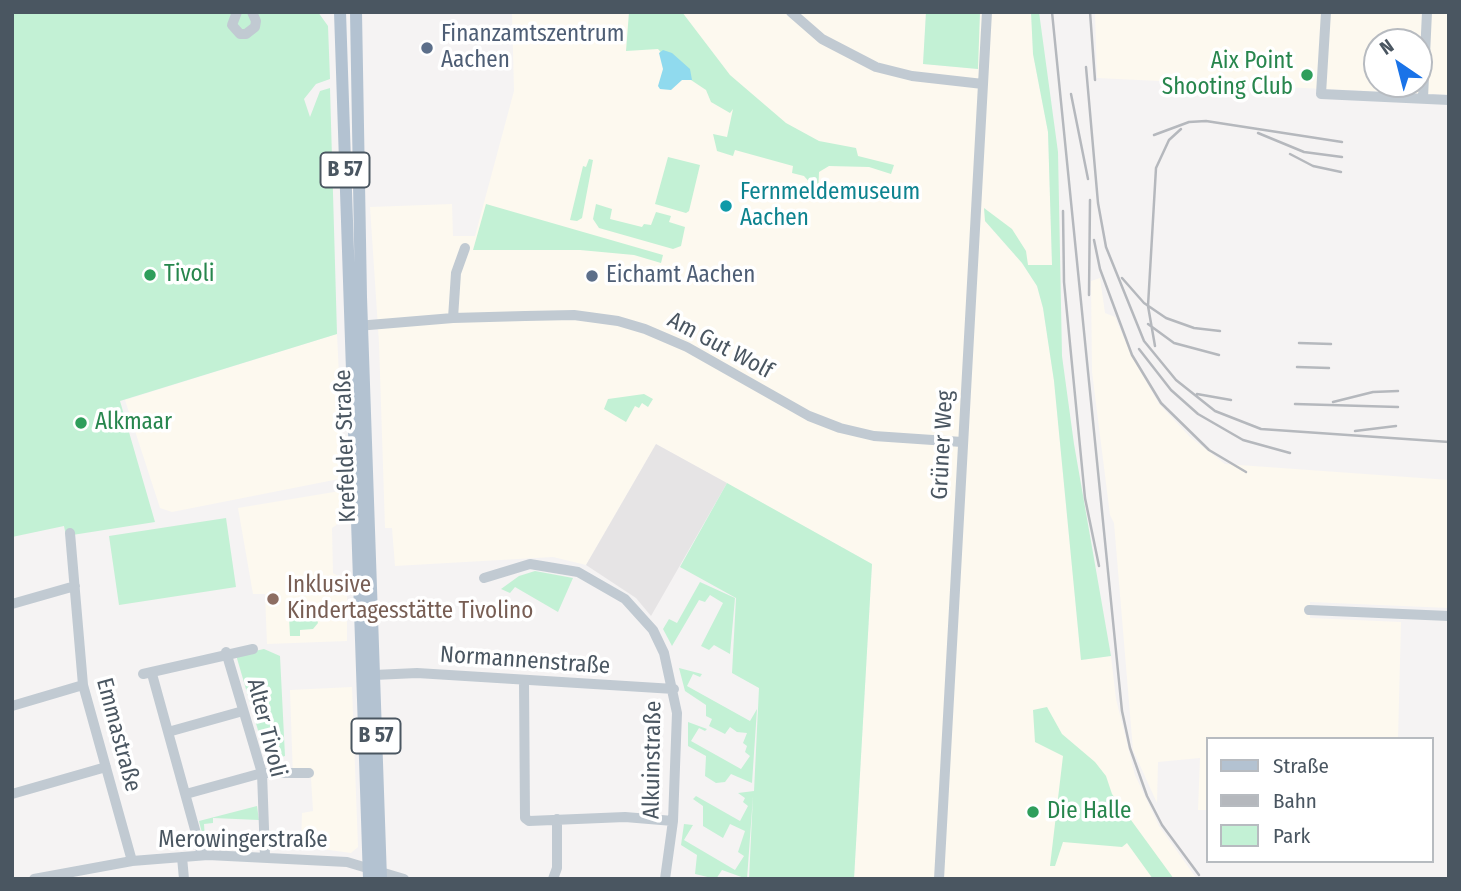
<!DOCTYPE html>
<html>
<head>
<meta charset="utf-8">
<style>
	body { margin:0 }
	#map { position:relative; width:1461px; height:891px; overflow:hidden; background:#f5f3f3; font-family:"Fira Sans Condensed",sans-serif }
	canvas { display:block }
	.frame { position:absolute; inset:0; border:14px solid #4a5661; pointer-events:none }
	.legend { position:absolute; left:1206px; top:737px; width:228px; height:126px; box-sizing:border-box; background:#fff; border:2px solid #b7bbc0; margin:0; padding:9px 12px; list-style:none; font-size:21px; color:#4a5661 }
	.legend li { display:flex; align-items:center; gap:14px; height:35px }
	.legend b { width:35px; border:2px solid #b7bbc0 }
	.north { position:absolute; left:1363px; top:28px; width:70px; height:70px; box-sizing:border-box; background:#fff; border:2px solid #b7bbc0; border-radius:50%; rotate:325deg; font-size:19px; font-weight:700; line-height:28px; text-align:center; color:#4a5661 }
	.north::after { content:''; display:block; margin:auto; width:24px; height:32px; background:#1a73e8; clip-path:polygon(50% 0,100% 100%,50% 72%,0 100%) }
</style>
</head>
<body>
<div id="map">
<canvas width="1461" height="891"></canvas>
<div class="frame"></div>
<ul class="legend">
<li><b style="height:9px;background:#b3c2d1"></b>Straße</li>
<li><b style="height:9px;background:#b5b8bd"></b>Bahn</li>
<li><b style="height:19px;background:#c3f1d5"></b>Park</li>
</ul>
<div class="north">N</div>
</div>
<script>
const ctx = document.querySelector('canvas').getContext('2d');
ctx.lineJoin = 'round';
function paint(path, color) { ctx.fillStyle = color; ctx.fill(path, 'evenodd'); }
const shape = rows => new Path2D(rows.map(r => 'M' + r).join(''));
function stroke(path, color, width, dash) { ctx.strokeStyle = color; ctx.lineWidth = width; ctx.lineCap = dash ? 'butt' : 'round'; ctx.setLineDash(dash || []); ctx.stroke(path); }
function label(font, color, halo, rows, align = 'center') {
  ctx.font = font + ' "Fira Sans Condensed",sans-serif'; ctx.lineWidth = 7; ctx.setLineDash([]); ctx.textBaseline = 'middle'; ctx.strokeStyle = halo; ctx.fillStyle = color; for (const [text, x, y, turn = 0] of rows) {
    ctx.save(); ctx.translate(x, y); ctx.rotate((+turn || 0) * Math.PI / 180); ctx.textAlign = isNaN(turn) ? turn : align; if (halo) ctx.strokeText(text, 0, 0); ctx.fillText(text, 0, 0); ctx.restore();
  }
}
const commercial = shape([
	[512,12,926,12,923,64,977,69,980,12,1031,12,1033,54,1048,132,1052,265,1028,265,985,208,985,221,1022,263,1037,286,1043,308,1054,381,1081,660,1111,656,1116,699,1135,775,1159,826,1197,879,854,879,872,564,656,444,586,565,553,557,395,566,392,528,385,528,379,343,370,207,452,204,453,236,475,236,514,91],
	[1095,12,1449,12,1449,95,1097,78],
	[1377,42,1419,42,1419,84,1377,84],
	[1100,278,1105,313,1115,317,1132,357,1159,404,1190,437,1225,464,1449,480,1449,608,1310,602,1310,618,1401,622,1398,739,1207,739,1207,810,1198,810,1200,758,1158,762,1157,803,1133,750,1114,523,1110,515,1092,372,1091,281],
	[337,334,344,478,172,512,160,508,125,400],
	[340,491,342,521,332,528,333,573,347,581,347,641,267,644,265,594,253,594,238,508],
	[352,687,358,847,351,853,301,846,302,813,313,811,311,778,293,778,290,690]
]);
const education = shape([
	[656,444,727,483,651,616,636,598,586,565]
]);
const green = shape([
	[12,12,318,12,328,26,330,79,316,84,304,99,310,117,320,91,330,88,337,334,120,401,155,522,66,536,64,526,12,537],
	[629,12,682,12,730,75,786,123,819,141,856,148,858,156,894,165,891,174,869,167,829,166,819,172,818,200,813,200,812,185,804,176,792,173,793,166,735,150,733,156,717,151,713,134,727,137,733,109,730,113,711,102,706,90,676,70,658,49,626,51],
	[926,12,980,12,978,69,923,64],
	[1031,12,1039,12,1058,152,1062,356,1074,444,1111,656,1081,660,1054,381,1043,308,1037,286,1022,263,985,221,984,208,1012,229,1026,251,1028,265,1052,265,1048,132,1033,54],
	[668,157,700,165,689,211,686,213,655,204],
	[589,159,593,160,582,218,577,221,570,220,583,166,586,167],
	[486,204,663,255,661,263,634,255,580,250,473,250],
	[596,204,612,209,610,219,642,227,644,224,651,225,656,212,671,216,669,222,685,227,681,246,673,249,599,228,593,219],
	[644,394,653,399,648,407,642,403,639,408,635,406,626,422,604,409,608,399],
	[727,483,872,564,854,879,749,879,753,796,747,879,722,870,716,879,695,874,697,855,681,845,684,824,693,825,684,840,735,870,744,856,738,852,745,831,730,824,723,838,703,826,703,806,693,799,696,796,740,821,748,806,743,802,745,798,738,793,754,791,759,688,732,673,736,598,680,567],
	[226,518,236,587,119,605,109,536],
	[535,571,573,578,558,612,515,587,510,593,501,589,519,576],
	[700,582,735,598,730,654,714,645,709,650,701,646,723,603,710,595,705,602,699,600,672,646,663,629,669,619,677,623],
	[295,612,314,612,318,623,313,629,300,630,300,636,290,636,289,617],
	[264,649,280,656,285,756,267,761,236,655],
	[679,668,702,674,700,677,693,674,687,686,750,721,757,709,752,783,731,774,725,782,716,783,705,776,706,756,688,746,688,722,707,729,705,731,699,728,691,741,741,769,750,756,745,752,747,746,743,743,747,733,737,732,730,727,725,734,709,726,712,719,706,716,706,705,685,691],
	[1047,707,1062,734,1095,762,1106,776,1112,794,1174,879,1153,879,1127,843,1122,847,1063,842,1055,866,1050,866,1063,756,1035,742,1033,710],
	[257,806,259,820,213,818,213,823,204,824,205,838,210,840,256,838,258,841,204,841,199,821]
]);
const water = shape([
	[663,50,672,53,690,69,692,80,682,80,671,90,660,89,658,86,663,69,659,53]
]);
const minor = shape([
	[237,12,232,25,240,34,246,34,255,27,256,21,252,12],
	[791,12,822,39,876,67,912,76,983,84],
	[1326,12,1321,94,1449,100],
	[1423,98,1427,12],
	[453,318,456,273,465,248],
	[357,326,453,318,525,316,574,315,618,321,645,329,687,347,809,416,840,428,874,436,962,442],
	[70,533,83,685,132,861],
	[484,578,530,564,578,572,625,599,653,630,664,653,677,713,673,821,665,879],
	[12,604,75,586],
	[1309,610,1449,616],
	[226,652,262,773,265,856],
	[143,674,253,649],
	[152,674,202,855],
	[374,675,417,673,674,689],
	[524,681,525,818,529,821,625,817,673,821],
	[12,706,83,685],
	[168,732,243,711],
	[12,794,106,767],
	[186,794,262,773,309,773],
	[182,857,184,879],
	[34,879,132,861,208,855,347,862,404,879],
	[553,879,557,868,557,819],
	[939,879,987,12]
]);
const major = shape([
	[340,12,369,879],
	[356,12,361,297,381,879]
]);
const rail = shape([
	[1052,12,1122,711,1130,748,1147,796,1162,825,1199,875],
	[1090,12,1095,80],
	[1086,67,1098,203,1106,247,1144,341,1176,380,1215,411,1261,429,1449,442],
	[1071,94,1088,179],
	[1258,133,1304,152,1342,157],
	[1154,135,1189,122,1206,121,1342,142],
	[1290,154,1313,166,1341,172],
	[1063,211,1064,282,1085,498,1099,566],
	[1094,240,1100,269,1132,355,1161,403,1209,450,1246,472],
	[1122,278,1144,303,1166,318,1194,328,1220,331],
	[1089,295,1090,200],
	[1148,324,1174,343,1219,355],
	[1299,343,1331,344],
	[1155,346,1148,306,1156,168,1169,140,1181,129],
	[1139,349,1171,390,1198,414,1243,440,1290,453],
	[1297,367,1329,368],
	[1197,394,1231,400],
	[1333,402,1373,392,1398,391],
	[1295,404,1398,407],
	[1355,431,1396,426]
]);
const markers = [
	[427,48,7,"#5c6f8a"],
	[1307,75,7,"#2e9e5b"],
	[726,206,7,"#0f9aa8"],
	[150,275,7,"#2e9e5b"],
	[592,276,7,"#5c6f8a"],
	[81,423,7,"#2e9e5b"],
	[273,599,7,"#8d6e63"],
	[1033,812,7,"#2e9e5b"]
];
const shields = [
	[345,170,49],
	[376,736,49]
];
const shieldNames = [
	["B 57",345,170],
	["B 57",376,736]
];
const serviceNames = [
	["Finanzamtszentrum",441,35],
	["Aachen",441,61],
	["Eichamt Aachen",606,276]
];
const leisureNames = [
	["Aix Point",1293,62,"right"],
	["Shooting Club",1293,88,"right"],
	["Tivoli",164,275],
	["Alkmaar",95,423],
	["Die Halle",1047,812]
];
const cultureNames = [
	["Fernmeldemuseum",740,193],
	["Aachen",740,219]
];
const streetNames = [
	["Am Gut Wolf",720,346,28],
	["Grüner Weg",943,445,-87],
	["Krefelder Straße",346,446,-92],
	["Normannenstraße",525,661,4],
	["Alter Tivoli",266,728,76],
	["Emmastraße",118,735,75],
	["Alkuinstraße",653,760,-89],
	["Merowingerstraße",243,841]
];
const educationNames = [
	["Inklusive",287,586],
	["Kindertagesstätte Tivolino",287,612]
];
paint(commercial, '#fdf9ef');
paint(education, '#e6e4e5');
paint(green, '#c3f1d5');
paint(water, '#90daee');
stroke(minor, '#c1cad2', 10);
stroke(major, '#b3c2d1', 12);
stroke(rail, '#b5b8bd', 2.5);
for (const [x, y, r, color] of markers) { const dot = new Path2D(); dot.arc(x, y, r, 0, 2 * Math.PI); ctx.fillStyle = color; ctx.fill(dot); stroke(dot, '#fff', 2.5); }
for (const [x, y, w] of shields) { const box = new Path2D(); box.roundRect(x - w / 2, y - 17.5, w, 35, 5); ctx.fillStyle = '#fff'; ctx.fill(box); stroke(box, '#4a5661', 2); }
label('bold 21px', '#4a5661', null, shieldNames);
label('23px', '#4e5e75', '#fff', serviceNames, 'left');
label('23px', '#27864d', '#fff', leisureNames, 'left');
label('23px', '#0d838f', '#fff', cultureNames, 'left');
label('23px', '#4a5661', '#fff', streetNames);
label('23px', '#785e54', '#fff', educationNames, 'left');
</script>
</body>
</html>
